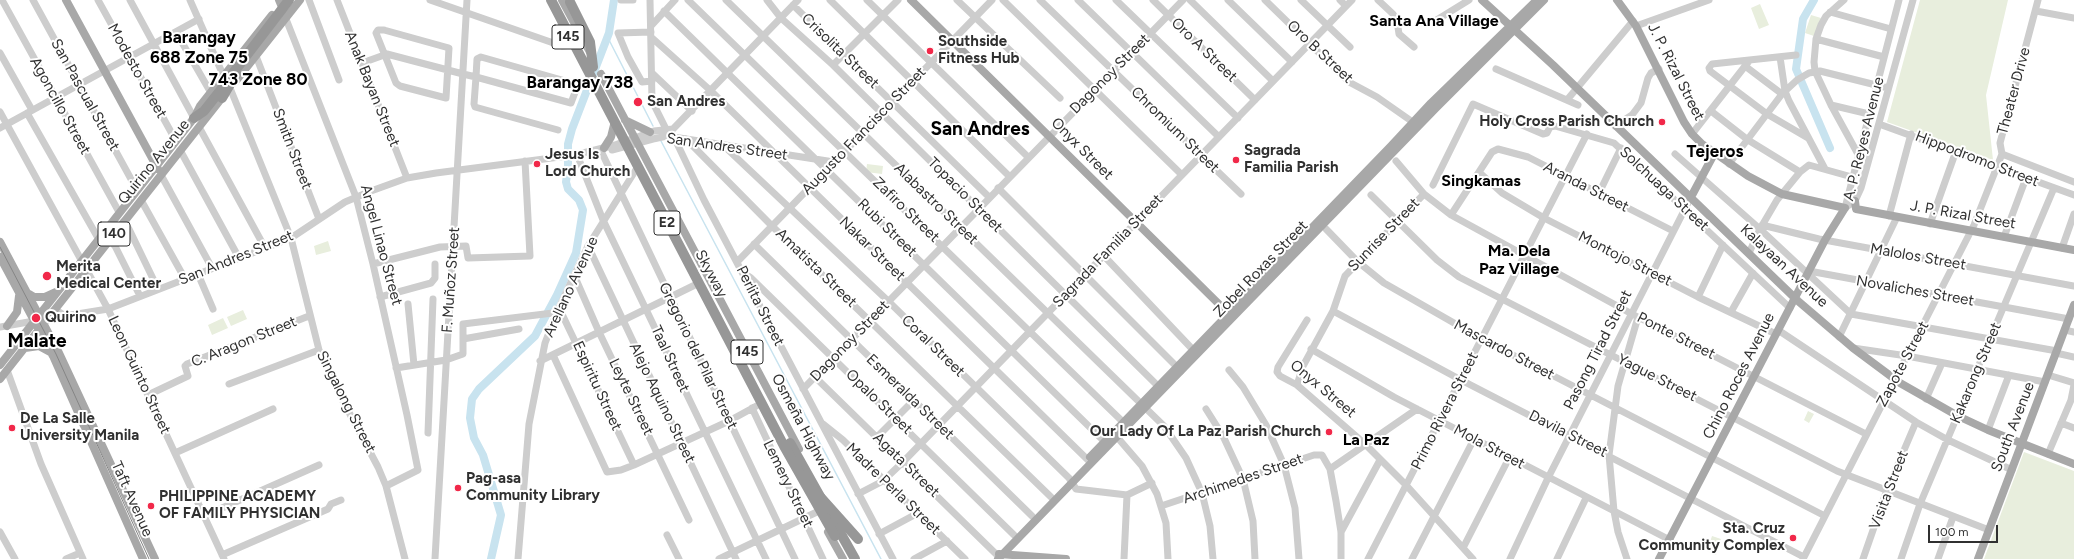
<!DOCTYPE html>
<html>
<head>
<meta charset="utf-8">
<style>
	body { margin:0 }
	#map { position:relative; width:2074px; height:559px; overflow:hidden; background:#fff; font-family:Figtree,sans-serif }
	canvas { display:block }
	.scale { position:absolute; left:1928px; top:525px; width:70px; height:18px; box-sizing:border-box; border:2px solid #303030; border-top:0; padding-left:5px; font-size:12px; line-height:14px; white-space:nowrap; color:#303030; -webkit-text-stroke:3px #fff; paint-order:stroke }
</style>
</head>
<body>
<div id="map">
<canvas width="2074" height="559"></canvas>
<div class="scale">100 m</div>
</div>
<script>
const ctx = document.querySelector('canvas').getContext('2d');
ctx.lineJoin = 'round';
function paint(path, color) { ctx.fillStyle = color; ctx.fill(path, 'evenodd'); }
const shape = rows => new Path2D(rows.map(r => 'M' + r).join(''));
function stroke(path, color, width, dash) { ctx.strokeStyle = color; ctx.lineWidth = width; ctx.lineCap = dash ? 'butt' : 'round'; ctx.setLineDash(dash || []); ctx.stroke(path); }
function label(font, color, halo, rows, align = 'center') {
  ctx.font = font + ' Figtree,sans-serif'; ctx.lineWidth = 4; ctx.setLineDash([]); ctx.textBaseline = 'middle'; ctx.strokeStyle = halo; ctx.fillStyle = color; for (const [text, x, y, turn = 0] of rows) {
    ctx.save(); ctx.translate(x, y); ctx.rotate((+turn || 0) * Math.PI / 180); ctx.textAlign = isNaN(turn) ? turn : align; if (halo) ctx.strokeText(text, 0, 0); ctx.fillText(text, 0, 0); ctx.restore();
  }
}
const green = shape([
	[1920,0,2008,0,1986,95,1993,160,1887,122],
	[1760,4,1769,25,1759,29,1751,8],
	[1811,15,1821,18,1814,36,1805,33],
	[867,164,883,166,882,174,866,172],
	[328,241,331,251,316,255,314,246],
	[243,310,247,319,231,326,227,317],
	[223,318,228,328,212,335,208,325],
	[1808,411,1814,414,1809,423,1804,420],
	[2024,452,2074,471,2074,559,1984,559],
	[1712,536,1721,539,1716,555,1707,551]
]);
const stream = shape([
	[607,36,653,126],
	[661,141,881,559]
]);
const river = shape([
	[1814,0,1803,19,1796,69,1830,148],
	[491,559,501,515,483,455,474,438,470,418,472,399,479,389,535,336,557,295,576,253,583,210,579,200,568,189,566,182,568,167,568,144,572,129,609,33,614,0]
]);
const minor = shape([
	[2,0,119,212],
	[33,0,137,190],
	[98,0,176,141],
	[130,0,194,118],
	[190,0,224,77],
	[309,0,339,80],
	[337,0,407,178],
	[430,0,562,46,573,45],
	[621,0,633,0],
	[650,0,652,101,666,129],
	[688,0,1123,422],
	[726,0,1164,426,1186,458,1202,493,1210,526,1213,559],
	[767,0,781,18,833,65,1162,390],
	[830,0,1009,176],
	[867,0,1028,157],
	[957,0,1060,98],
	[1003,0,1182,175],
	[1040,0,1241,194],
	[1078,0,1219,137],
	[1116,0,1238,118],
	[1153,0,1255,100],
	[1190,0,1273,81],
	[1228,0,1292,62],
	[1265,0,1349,82,1377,97,1417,125],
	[1301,0,1350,47],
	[1340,0,1346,6],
	[1378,0,1393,14,1397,21,1399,34,1414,47],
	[1844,0,1826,16,1821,25,1816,39,1814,62,1815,71,1831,105,1859,156],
	[793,5,989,197],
	[664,11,1108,445],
	[2036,11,2074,18],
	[1830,12,1891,29],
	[286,19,356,197,373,264,407,415,418,470,386,486],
	[1435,21,1469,0],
	[651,26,675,0],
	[1636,26,1709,0],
	[384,30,449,48,446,98,400,86,396,83,376,33,378,30,384,30],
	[176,32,211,93],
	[651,32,618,33,628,57,642,82,652,81],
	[651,37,711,91,1091,463],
	[1816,39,1884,57],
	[0,53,32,110],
	[1796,55,1712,64,1709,68,1710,71,1767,114,1808,138],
	[256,56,319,219],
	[1780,57,1785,91,1789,101,1825,169],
	[362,63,387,54,463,74,476,77,571,103,577,87,576,84,481,57,477,59,476,77,474,104,475,107,558,130],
	[833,65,898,0],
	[1745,66,1782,94],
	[1496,69,1578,105],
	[652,73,692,111],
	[230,88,291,238,319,350,343,401,378,467,386,486,405,559],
	[1567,100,1633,21],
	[1831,105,1869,114],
	[1711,111,1748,140,1800,172],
	[0,112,108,309,224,559],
	[27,113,98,238],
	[1879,124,2074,195],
	[1615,126,1632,115,1641,103,1648,78,1651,73,1659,69],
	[199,127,265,248],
	[0,128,199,19],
	[1692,134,1749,61],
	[674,137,704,200,893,559],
	[686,139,772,226,1051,497],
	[723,145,886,299,1069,478,1076,489,1127,495,1152,483],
	[180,150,239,258],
	[612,150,653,139,667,136,834,162],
	[602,153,795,559],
	[1675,154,1760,229,1851,314,2057,351],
	[2002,154,2000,143,2038,0],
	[2002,154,2074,182],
	[578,157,603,220,766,559],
	[1396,161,1424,194,1451,215,1632,314,1866,434],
	[1729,164,1782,94,1797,80,1809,73,1820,71,1888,88],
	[1480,173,1502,193,1544,218,1698,297,1776,334],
	[161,175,212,268],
	[1433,185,1473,104,1543,134,1547,133,1550,127,1555,126,1614,143,1790,308],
	[998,188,1181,371],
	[1599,193,1621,148],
	[1371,195,1437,260,1459,277,1837,471,1989,530],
	[141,200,185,279],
	[1845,208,1855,201,1861,188,1913,0],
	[1845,208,1899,0],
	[1451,215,1492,152,1498,149,1528,157,1673,231],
	[1889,216,1911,134],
	[123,222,129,229,158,289],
	[1930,224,1956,151],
	[1762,225,1819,239,2074,286],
	[1326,229,1357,261,1384,283,1482,339,1825,516],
	[2004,237,2026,178],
	[109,240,115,246,140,296],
	[754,244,1032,516],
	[588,246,736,559],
	[2062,248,2074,214],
	[1749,253,1760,229,1777,200,1800,172,1809,165,1852,177],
	[1104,256,1197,354],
	[737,262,992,0],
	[373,264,440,247,466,246,468,258,530,256,525,161],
	[1809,271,2069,319],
	[742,272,751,278,1014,535],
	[198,274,213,309],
	[574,275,599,332,689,520],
	[380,297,431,283,435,278,435,264],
	[1698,297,1723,245],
	[408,304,414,365],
	[56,310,62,314,71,315,108,309,291,238,345,202,371,191,407,178,436,173,575,155,615,145,654,131,673,129,798,0],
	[1333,311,1461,380,1804,557],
	[1731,312,1753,273],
	[1307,320,1278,367,1277,372,1280,376,1297,385,1366,445,1406,485,1473,559],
	[0,327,34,321],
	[1778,330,1916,422,1948,440,2012,470],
	[2065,330,2074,332],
	[1839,337,1897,217],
	[463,339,519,329],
	[1853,348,1907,356,2045,382],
	[1311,349,1394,397,1670,540],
	[2056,353,2074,357],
	[553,355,607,472,621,470,634,465,729,421,760,404],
	[540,361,697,284],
	[396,368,446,360,463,354,463,324,561,312,634,465],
	[7,370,41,464,83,559],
	[1229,370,1243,387,1266,425,1284,465,1295,508,1299,559],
	[2048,375,2074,383],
	[815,377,996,554],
	[229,384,319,350],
	[1297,385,1303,366,1333,311,1345,276,1424,194],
	[803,389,1183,0],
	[148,395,188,376,185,366,187,364,309,316],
	[1926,399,1942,363],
	[752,408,823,559],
	[1206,409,1223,436,1243,479,1253,521,1255,559],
	[2061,423,2074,428],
	[823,424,843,440,965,559],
	[1988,430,2009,375],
	[428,433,433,299],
	[877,437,914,400],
	[1117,437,1142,466,1157,494,1166,523,1168,559],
	[175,453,273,409],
	[2048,454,2071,400,2074,385],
	[1330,469,1417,409],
	[858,494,883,481,903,462,1352,0],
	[1161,506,1314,455,1322,455,1330,469,1336,501,1341,532,1341,559],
	[204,516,319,465],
	[0,532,15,559],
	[1341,532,1380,460],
	[879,534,918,513],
	[667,535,679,559],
	[1463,548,1509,458],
	[222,555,328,509,331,504,341,500],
	[66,559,80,553],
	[435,559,467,0],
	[518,559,529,424,545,343,557,312,588,246,637,168],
	[719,559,821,510],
	[914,559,947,541],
	[1124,559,1127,495],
	[1368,559,1587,134],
	[1412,559,1474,439],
	[1510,559,1548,478,1691,197],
	[1557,559,1586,498],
	[1627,559,1618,532,1614,511,1609,455,1618,386,1638,317],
	[1803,559,1974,225,2002,154],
	[1863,559,1887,490,1916,422],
	[1901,559,1920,504,2054,188],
	[1938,559,1953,517]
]);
const major = shape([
	[66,0,158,169],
	[279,0,284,12],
	[562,0,590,52],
	[911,0,1232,317],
	[1482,0,1553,65,1798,301,1853,348,1900,383,1958,416,1988,430,2074,464],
	[1617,0,1636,26,1684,122,1692,134,1702,144,1748,176,1782,194,1845,208],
	[601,74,799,449],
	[235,82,300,0],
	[625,120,650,132],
	[604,148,611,137,614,125],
	[1691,197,1714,154],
	[1855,201,1856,209,2074,250],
	[0,242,59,353,155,559],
	[0,257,53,356,143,559],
	[29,294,34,297,45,297,56,292],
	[7,326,17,312,19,296],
	[25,348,39,346,50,352],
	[0,365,176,141,194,118,200,106,272,15],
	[0,379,225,94],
	[1090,457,1391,146,1431,103,1537,0],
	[828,532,843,559],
	[999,554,1066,559],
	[998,559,1436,108,1544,0],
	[1659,559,1825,240,1845,208],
	[1978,559,2074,305]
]);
const highway = shape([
	[222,98,236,74],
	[194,118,204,111,223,87],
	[790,443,855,559]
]);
const tram = shape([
	[0,247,56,354,149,559]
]);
const highwayBridge = shape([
	[551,0,784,446,835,536],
	[570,2,590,42,593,67],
	[227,81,289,0],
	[815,491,858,539]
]);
const markers = [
	[930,51,4,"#f12849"],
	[638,102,5,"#f12849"],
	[1662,122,4,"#f12849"],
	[1236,160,4,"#f12849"],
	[537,164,4,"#f12849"],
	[47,276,5,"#f12849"],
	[36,318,5,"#f12849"],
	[12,428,4,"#f12849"],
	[1329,432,4,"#f12849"],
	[458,488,4,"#f12849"],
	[151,506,4,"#f12849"],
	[1793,538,4,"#f12849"]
];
const shields = [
	[568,37,32],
	[667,223,26],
	[114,234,32],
	[747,352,32]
];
const shieldNames = [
	["145",568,37],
	["E2",667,223],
	["140",114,234],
	["145",747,352]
];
const poiNames = [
	["Southside",938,42],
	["Fitness Hub",938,59],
	["San Andres",647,102],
	["Holy Cross Parish Church",1654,122,"right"],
	["Sagrada",1244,151],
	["Familia Parish",1244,168],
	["Jesus Is",545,155],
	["Lord Church",545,172],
	["Merita",56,267],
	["Medical Center",56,284],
	["Quirino",45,318],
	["De La Salle",20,419],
	["University Manila",20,436],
	["Our Lady Of La Paz Parish Church",1321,432,"right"],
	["Pag-asa",466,479],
	["Community Library",466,496],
	["PHILIPPINE ACADEMY",159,497],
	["OF FAMILY PHYSICIAN",159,514],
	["Sta. Cruz",1785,529,"right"],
	["Community Complex",1785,546,"right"]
];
const streetNames = [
	["Oro A Street",1204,50,44],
	["Crisolita Street",840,51,44],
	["Oro B Street",1320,52,43],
	["Modesto Street",137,71,61],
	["J. P. Rizal Street",1676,72,63],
	["Dagonoy Street",1110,74,-45],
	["Anak Bayan Street",372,89,68],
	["Theater Drive",2014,91,-75],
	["San Pascual Street",85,95,61],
	["Agoncillo Street",60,106,61],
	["Chromium Street",1175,130,44],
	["Augusto Francisco Street",864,131,-46],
	["A. P. Reyes Avenue",1864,139,-76],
	["San Andres Street",727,147,8],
	["Smith Street",292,149,69],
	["Onyx Street",1082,149,45],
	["Hippodromo Street",1977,159,21],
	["Quirino Avenue",154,162,-51],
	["Aranda Street",1586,187,27],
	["Solchuaga Street",1664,189,43],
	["Topacio Street",965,195,45],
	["Alabastro Street",936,204,44],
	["Zafiro Street",906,210,44],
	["J. P. Rizal Street",1963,215,10],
	["Rubi Street",887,228,44],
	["Sunrise Street",1384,235,-46],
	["Angel Linao Street",381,245,75],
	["Nakar Street",872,249,44],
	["Sagrada Familia Street",1108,251,-46],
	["Malolos Street",1918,257,10],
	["San Andres Street",236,258,-22],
	["Montojo Street",1625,259,27],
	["Kalayaan Avenue",1784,266,43],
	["Amatista Street",816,268,44],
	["Zobel Roxas Street",1261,269,-46],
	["Skyway",711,274,62],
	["F. Muñoz Street",451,280,-86],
	["Arellano Avenue",571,287,-65],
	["Novaliches Street",1915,291,10],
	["Perlita Street",760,306,63],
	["Ponte Street",1676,336,27],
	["Dagonoy Street",850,341,-46],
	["C. Aragon Street",244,342,-22],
	["Coral Street",933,346,44],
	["Mascardo Street",1504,350,28],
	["Pasong Tirad Street",1598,350,-63],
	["Gregorio del Pilar Street",698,356,64],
	["Taal Street",670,359,65],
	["Zapote Street",1903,364,-62],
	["Kakarong Street",1976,373,-67],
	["Leon Guinto Street",139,375,65],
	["Chino Roces Avenue",1739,376,-63],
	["Yague Street",1657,378,27],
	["Espiritu Street",597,386,65],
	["Onyx Street",1323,389,40],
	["Leyte Street",631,397,64],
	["Esmeralda Street",910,397,44],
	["Singalong Street",346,402,63],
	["Opalo Street",879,402,44],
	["Alejo Aquino Street",662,403,64],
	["Primo Rivera Street",1445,411,-63],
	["Osmeña Highway",803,427,62],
	["South Avenue",2013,427,-69],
	["Davila Street",1568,434,27],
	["Mola Street",1489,447,28],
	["Agata Street",906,465,44],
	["Archimedes Street",1243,479,-19],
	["Lemery Street",788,484,64],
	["Madre Perla Street",893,489,44],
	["Visita Street",1889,490,-69],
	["Taft Avenue",132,499,66]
];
const neighbourhoodNames = [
	["Santa Ana Village",1434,21],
	["Singkamas",1481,181],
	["Ma. Dela",1519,251],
	["Paz Village",1519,269],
	["La Paz",1366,440]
];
const quarterNames = [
	["Barangay",199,38],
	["688 Zone 75",199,58],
	["743 Zone 80",258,80],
	["Barangay 738",580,83],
	["Tejeros",1715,152]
];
const districtNames = [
	["San Andres",980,129],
	["Malate",37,341]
];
paint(green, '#e8eedd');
stroke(stream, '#c8e3ef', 1.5);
stroke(river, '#c8e3ef', 8);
stroke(minor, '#cdcdcd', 7);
stroke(major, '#a8a8a8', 8);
stroke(highway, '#979797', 10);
stroke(tram, '#858585', 1);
stroke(highwayBridge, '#979797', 10);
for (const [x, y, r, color] of markers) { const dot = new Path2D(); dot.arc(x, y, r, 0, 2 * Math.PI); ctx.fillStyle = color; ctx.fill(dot); stroke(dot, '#fff', 1.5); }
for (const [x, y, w] of shields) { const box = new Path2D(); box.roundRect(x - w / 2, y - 12, w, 24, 3); ctx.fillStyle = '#fff'; ctx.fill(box); stroke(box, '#303030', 1); }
label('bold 14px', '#303030', null, shieldNames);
label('bold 15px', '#303030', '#fff', poiNames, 'left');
label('15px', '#303030', '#fff', streetNames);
label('bold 16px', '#000', '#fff', neighbourhoodNames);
label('bold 17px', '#000', '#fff', quarterNames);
label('bold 19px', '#000', '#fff', districtNames);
</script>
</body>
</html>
